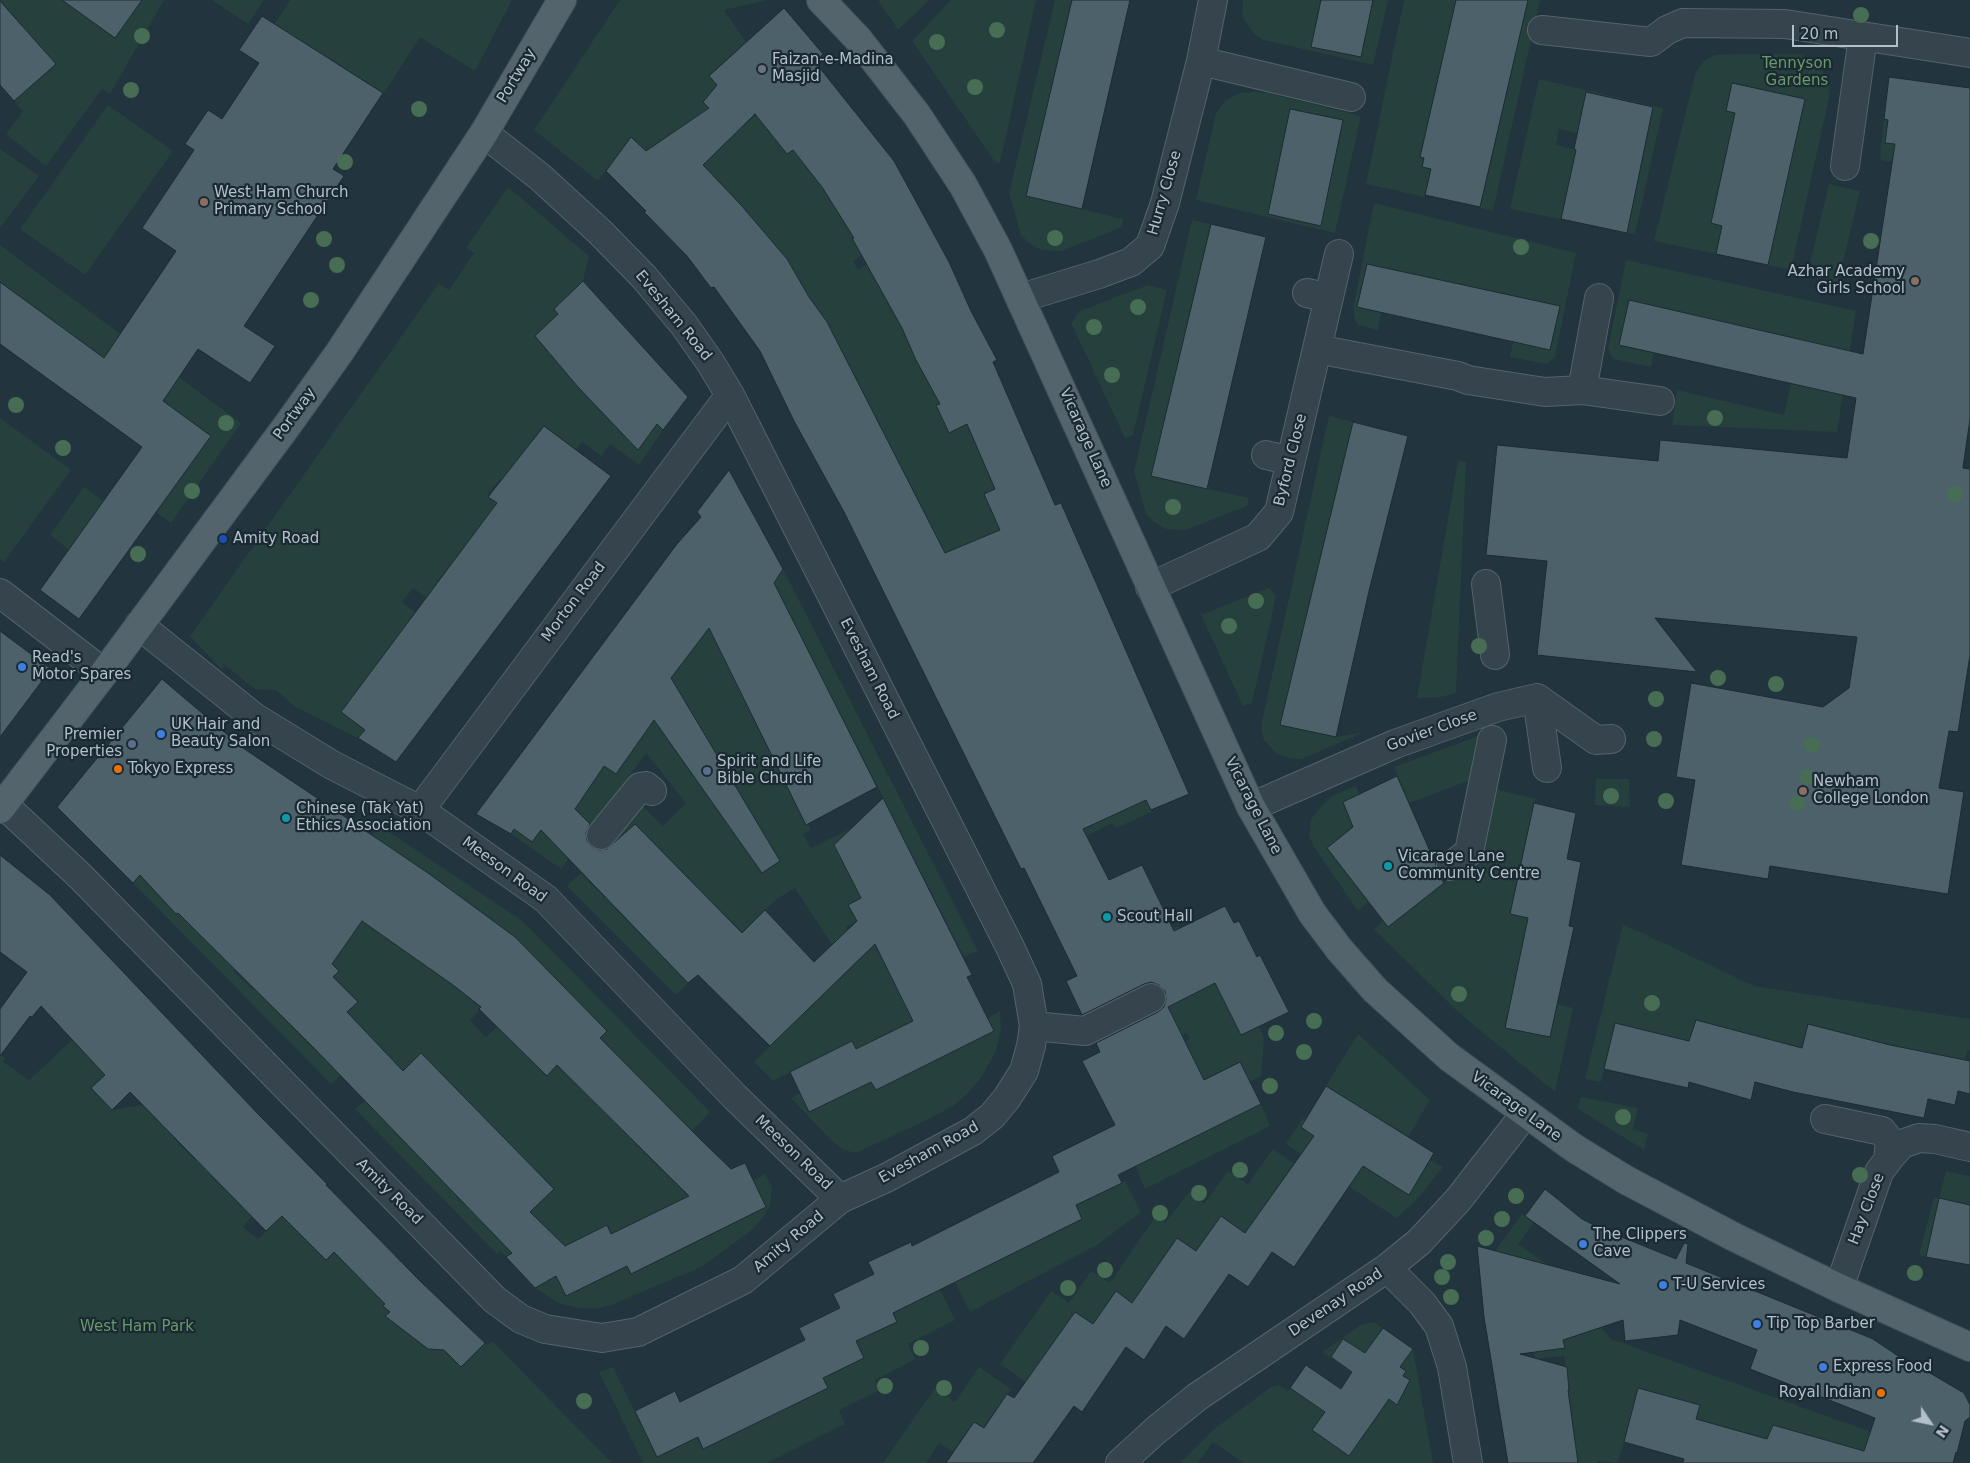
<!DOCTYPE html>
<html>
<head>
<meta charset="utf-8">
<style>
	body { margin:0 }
	#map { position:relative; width:1970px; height:1463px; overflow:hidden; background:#22343d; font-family:"DejaVu Sans",sans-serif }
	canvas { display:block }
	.north { position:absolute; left:1905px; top:1398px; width:50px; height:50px; -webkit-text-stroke:4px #1b2a32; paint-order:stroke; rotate:124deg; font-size:14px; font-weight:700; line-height:20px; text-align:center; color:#b2c0c9 }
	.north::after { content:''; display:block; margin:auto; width:18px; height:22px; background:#b2c0c9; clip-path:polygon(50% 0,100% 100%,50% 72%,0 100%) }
	.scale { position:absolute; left:1792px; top:25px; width:106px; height:22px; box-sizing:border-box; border:2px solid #b2c0c9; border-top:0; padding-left:6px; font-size:15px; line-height:18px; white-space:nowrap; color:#b2c0c9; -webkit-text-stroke:4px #1b2a32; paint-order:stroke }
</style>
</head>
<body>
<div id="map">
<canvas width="1970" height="1463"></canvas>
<div class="north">N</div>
<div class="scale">20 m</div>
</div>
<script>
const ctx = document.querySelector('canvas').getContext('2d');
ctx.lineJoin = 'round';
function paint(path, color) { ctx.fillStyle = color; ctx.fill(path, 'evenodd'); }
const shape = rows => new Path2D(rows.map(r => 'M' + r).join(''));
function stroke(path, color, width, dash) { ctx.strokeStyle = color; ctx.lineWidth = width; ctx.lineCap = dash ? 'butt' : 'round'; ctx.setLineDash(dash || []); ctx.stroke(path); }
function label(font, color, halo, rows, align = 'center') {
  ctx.font = font + ' "DejaVu Sans",sans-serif'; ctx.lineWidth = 4.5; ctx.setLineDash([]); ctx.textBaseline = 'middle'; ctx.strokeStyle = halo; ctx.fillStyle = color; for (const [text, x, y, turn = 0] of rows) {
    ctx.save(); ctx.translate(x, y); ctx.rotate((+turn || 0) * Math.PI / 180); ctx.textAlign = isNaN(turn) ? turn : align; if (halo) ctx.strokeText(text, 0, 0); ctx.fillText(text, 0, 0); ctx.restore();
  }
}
const green = shape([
	[0,0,95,0,84,16,115,38,142,0,164,0,110,94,102,89,46,166,6,134,23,111,14,101,55,64],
	[212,0,264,0,248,24],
	[290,0,512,0,475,71,420,37,384,93,292,35,261,45],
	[620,0,768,0,724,10,746,42,709,75,717,85,703,102,734,134,763,109,774,138,787,154,802,143,799,157,809,170,880,221,852,238,862,255,853,261,858,270,868,264,893,313,922,298,929,313,902,329,909,344,980,387,937,405,949,433,967,424,995,489,1041,511,993,533,1121,812,1146,800,1152,812,1116,828,1112,823,1087,836,912,487,883,501,903,472,888,441,852,439,880,424,865,396,862,397,857,380,824,318,812,302,785,316,773,242,750,216,710,220,738,201,712,175,684,194,673,133,646,151,631,137,598,181,534,130],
	[878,0,930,0,898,30],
	[951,0,1036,0,1000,163,995,162,912,41],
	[1055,0,1073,0,1026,196,1123,219,1122,227,1061,251,1041,250,1028,242,1021,235,1009,193],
	[1243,0,1321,0,1311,47,1361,57,1373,0,1388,0,1373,65,1263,40,1253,33,1242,16],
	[1404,0,1456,0,1452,18,1465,21,1429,117,1420,157,1424,158,1422,167,1431,169,1425,197,1366,184],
	[1528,0,1540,0,1493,211,1480,208],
	[1744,54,1800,54,1812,60,1827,77,1830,84,1829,98,1791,270,1768,265,1805,99,1753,87,1732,83,1747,115,1737,160,1725,157,1721,176,1711,223,1722,226,1716,254,1654,241,1696,71,1705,60,1715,55],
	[1539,79,1663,108,1635,234,1627,233,1653,107,1586,92,1577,133,1559,129,1556,145,1586,152,1568,191,1561,219,1571,221,1510,209],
	[1253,92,1268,93,1361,116,1335,233,1196,200,1216,113,1226,100,1240,93],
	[1290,109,1343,120,1321,226,1268,214],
	[108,105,173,151,85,275,20,229],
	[1884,119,1888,120,1885,143,1970,152,1970,174,1880,160],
	[0,149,39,176,0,228],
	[1829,184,1860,191,1838,283,1807,276],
	[508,187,589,256,583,281,554,309,558,314,535,336,558,362,655,422,663,430,639,465,610,444,601,456,582,442,576,450,544,426,534,438,510,486,500,479,487,495,522,522,483,574,457,556,434,586,459,605,451,616,413,588,402,602,415,612,404,627,429,646,394,640,373,670,397,688,342,712,365,730,358,738,295,707,276,690,255,689,225,665,221,669,190,636,439,283,449,290,474,253,466,248],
	[1374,203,1576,253,1555,357,1547,364,1510,357,1513,342,1550,350,1560,306,1367,264,1357,307,1381,313,1378,330,1358,325,1354,317,1354,304],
	[1192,220,1211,224,1151,476,1249,498,1247,506,1186,530,1166,529,1154,522,1146,514,1134,472],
	[0,245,241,423,171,523,156,512,211,436,0,282],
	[1626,260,1856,311,1837,432,1672,425,1677,390,1784,415,1791,384,1811,388,1822,345,1629,300,1619,345,1654,353,1651,367,1613,359,1608,348],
	[1148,285,1167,290,1133,435,1125,438,1071,323,1080,311],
	[1329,416,1353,422,1281,725,1336,737,1364,732,1302,759,1288,758,1277,754,1264,740,1261,730,1262,721],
	[0,418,71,470,4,562,0,559],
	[1458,461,1466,462,1456,693,1441,697,1417,698],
	[84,487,103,501,69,550,50,535],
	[783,569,978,951,964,957,774,583,803,814,811,830,803,834,811,848,852,828,882,888,848,905,857,921,846,927,853,941,899,921,946,1005,856,1050,852,1041,773,1081,754,1062,845,973,824,952,832,945,795,888,777,899,719,954,714,949,736,926,711,901,688,923,605,839,639,803,663,826,686,803,646,753,561,869,511,834,514,829,532,842,543,828,604,766,616,774,629,676,710,626,776,579],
	[684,701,770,845,750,856,662,732],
	[1269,588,1276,595,1270,624,1252,703,1243,706,1201,615],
	[1481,735,1460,853,1455,848,1468,781,1409,803,1394,767],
	[1596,779,1629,779,1630,807,1595,805],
	[1356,786,1359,794,1343,803,1353,827,1327,848,1368,902,1358,911,1314,847,1309,836,1311,819,1324,803,1332,796],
	[1492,788,1535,799,1510,914,1528,918,1505,1028,1550,1037,1557,1004,1573,1008,1555,1092,1458,1012,1374,929,1383,921,1388,927,1479,855],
	[379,825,524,922,710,1112,692,1131,570,1078,657,1165,671,1151,703,1190,612,1235,607,1225,546,1255,516,1250,506,1257,500,1251,497,1254,355,1109,365,1101,505,1245,534,1216,530,1212,553,1189,456,1089,433,1111,399,1075,374,1041,352,1017,340,1075,331,1084,133,883,141,874,176,914,178,912,235,969,233,971,252,989,254,988,312,1047,358,1002,316,993,339,971,325,956,348,941,366,915,367,925,396,945,427,929,409,955,450,982,477,1005,496,981,481,1008,470,1021,486,1037,498,1026,547,1075,569,1054,577,1061,607,1031,512,935,372,836],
	[581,873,688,983,676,995,567,886],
	[1623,924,1754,986,1970,1019,1970,1050,1967,1050,1965,1060,1890,1045,1808,1024,1802,1048,1696,1020,1689,1041,1615,1023,1601,1082,1585,1079],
	[1178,926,1184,938,1216,982,1242,1035,1259,1026,1264,1039,1261,1076,1250,1082,1239,1062,1114,1124,1095,1086,1190,1039,1187,1033,1182,1035,1137,946],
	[1000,1011,1001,1028,996,1051,981,1078,967,1094,953,1106,927,1120,856,1153,843,1150,831,1140,791,1098,800,1093,810,1112,871,1081,876,1090,994,1031,988,1018],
	[1358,1034,1430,1100,1408,1137,1326,1086],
	[72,1040,87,1055,108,1071,91,1089,112,1110,160,1102,150,1113,160,1123,185,1099,200,1112,174,1138,196,1161,222,1136,237,1151,211,1176,222,1187,249,1162,253,1215,243,1227,258,1239,279,1219,289,1204,299,1233,326,1260,334,1252,392,1297,383,1306,390,1312,386,1316,390,1320,428,1349,432,1349,437,1344,461,1367,485,1343,487,1345,492,1341,612,1463,0,1463,0,1055,5,1058,3,1062,29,1080],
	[1581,1097,1638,1108,1633,1129,1648,1134,1644,1150,1577,1108],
	[1261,1104,1270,1126,1145,1189,1135,1166],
	[1303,1118,1305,1120,1301,1128,1409,1195,1430,1160,1443,1167,1414,1203,1396,1218,1286,1144],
	[1273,1149,1294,1163,1245,1233,1221,1216,1196,1251,1177,1238,1132,1303,1115,1291,1093,1324,1027,1383,1000,1364,1051,1291,1069,1303,1091,1271,1110,1283,1155,1217,1165,1223,1189,1192,1204,1204,1228,1171,1248,1184],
	[1946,1171,1970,1176,1970,1205,1926,1257,1919,1255,1934,1197,1939,1198],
	[765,1174,772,1188,770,1205,764,1216,752,1230,703,1266,614,1304,596,1309,579,1308,558,1303,535,1288,556,1276,566,1296,627,1266,631,1274,765,1208,753,1181],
	[1125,1181,1141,1212,1097,1245,970,1312,931,1235,936,1234,959,1280,1082,1219,1076,1206],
	[1522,1214,1534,1222,1518,1244,1552,1268,1611,1339,1871,1432,1883,1463,1784,1443,1696,1419,1638,1389,1618,1463,1597,1461,1597,1463,1578,1463,1547,1446,1575,1441,1570,1405,1539,1393,1569,1389,1564,1356,1535,1359,1533,1351,1564,1346,1558,1305,1495,1251],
	[939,1287,955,1320,908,1344,915,1359,875,1380,880,1390,839,1410,845,1424,767,1463,643,1463,599,1372,613,1367,657,1456,697,1437,703,1449,827,1388,823,1378,864,1358,856,1341,897,1322,893,1313,934,1292],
	[1374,1322,1383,1328,1351,1373,1322,1352,1361,1325],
	[1413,1349,1433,1463,1244,1463,1213,1442,1198,1463,1180,1463,1213,1430,1271,1387,1279,1385,1288,1391,1290,1388,1325,1412,1312,1430,1349,1456,1389,1399,1397,1405,1410,1381,1403,1376,1406,1371,1400,1367],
	[979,1367,1011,1389,983,1428,974,1422,953,1452,939,1443,926,1463,883,1463,935,1388,955,1402]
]);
const building = shape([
	[62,0,142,0,115,38,62,0],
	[1072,0,1130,0,1082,209,1026,196,1072,0],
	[1321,0,1373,0,1361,57,1311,47,1321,0],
	[1456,0,1528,0,1480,207,1425,195,1431,169,1422,167,1424,158,1420,157,1456,0],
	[0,1,56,64,14,101,0,85,0,1],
	[784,8,823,54,815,62,894,161,949,262,971,311,997,360,993,362,1055,505,1061,503,1189,794,1151,810,1146,800,1083,829,1109,880,1142,865,1174,931,1225,906,1234,923,1239,921,1257,957,1260,955,1289,1012,1241,1035,1215,983,1168,1007,1204,1080,1240,1062,1261,1104,1118,1175,1122,1183,1076,1205,1082,1219,893,1313,897,1322,856,1341,864,1358,823,1378,828,1388,703,1449,698,1437,657,1457,635,1411,675,1391,680,1402,805,1340,799,1328,840,1308,833,1294,874,1274,868,1262,911,1242,912,1246,1059,1172,1052,1156,1115,1125,1082,1061,1100,1052,1096,1043,1158,1012,1164,1007,1166,999,1165,991,1159,985,1151,982,1144,984,1082,1015,1066,981,1077,976,1024,868,1021,869,844,512,794,421,760,351,714,287,711,288,687,256,644,212,646,211,606,171,631,137,646,151,709,108,703,102,717,85,709,76,784,8],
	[755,114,787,154,793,150,822,187,854,238,852,238,902,328,916,360,940,404,936,405,949,433,967,424,995,489,984,494,1000,530,945,553,827,322,809,297,787,259,741,205,703,165,755,114],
	[262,16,383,93,333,169,344,176,244,326,275,346,250,383,198,349,163,401,211,436,79,619,40,590,142,447,0,344,0,282,104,358,176,251,142,228,194,150,185,144,208,110,222,119,259,63,239,50,262,16],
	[1889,77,1970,88,1970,419,1963,468,1970,469,1970,655,1958,732,1949,731,1939,788,1964,792,1948,894,1770,866,1768,879,1681,865,1695,780,1676,777,1691,683,1823,707,1849,688,1857,637,1655,618,1697,672,1537,655,1547,561,1486,555,1497,445,1658,461,1660,440,1847,458,1856,398,1619,345,1629,300,1863,354,1895,144,1885,143,1888,120,1884,119,1889,77],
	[1732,83,1805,99,1768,265,1716,254,1722,226,1711,223,1735,113,1726,111,1732,83],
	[1586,92,1653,107,1627,233,1561,219,1576,150,1574,149,1586,92],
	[1290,109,1343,120,1321,226,1268,214,1290,109],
	[1211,224,1266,237,1207,489,1151,476,1211,224],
	[1367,264,1560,306,1550,350,1357,307,1367,264],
	[583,281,688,397,663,430,657,424,638,450,578,387,535,336,558,314,554,309,583,281],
	[1353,422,1408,436,1369,591,1336,737,1280,725,1353,422],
	[544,426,611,476,396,762,358,738,365,730,341,712,497,503,488,497,544,426],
	[729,470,783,569,774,583,877,787,806,825,709,628,671,678,780,861,762,873,654,720,616,774,604,766,575,809,590,824,586,833,587,841,592,847,599,850,607,849,635,824,742,933,765,910,814,962,857,921,848,905,861,898,834,845,883,798,972,975,967,977,994,1031,876,1090,871,1082,809,1112,790,1072,852,1041,856,1049,913,1021,875,944,770,1046,698,975,688,983,541,830,532,842,514,829,511,834,476,814,677,544,701,517,697,512,729,470],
	[0,631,51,669,0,737,0,631],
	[162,679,243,748,428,873,515,937,607,1031,600,1038,701,1140,731,1169,745,1163,766,1207,631,1274,627,1266,566,1296,556,1276,535,1288,506,1257,512,1253,313,1047,178,913,176,914,140,875,133,883,57,807,162,679],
	[362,921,453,985,481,1007,479,1009,547,1076,557,1065,689,1196,611,1234,607,1225,565,1246,530,1212,554,1189,421,1053,403,1071,347,1012,358,1002,333,977,339,971,332,964,362,921],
	[1397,776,1436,865,1438,875,1444,883,1388,927,1327,848,1353,827,1343,802,1397,776],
	[1534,803,1576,813,1567,859,1581,862,1569,926,1574,927,1550,1037,1505,1028,1528,918,1510,914,1534,803],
	[0,855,50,895,259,1115,327,1184,326,1185,419,1280,485,1343,461,1367,444,1350,428,1349,385,1316,390,1312,383,1306,385,1304,334,1252,326,1260,282,1216,266,1231,130,1092,112,1110,91,1088,105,1075,41,1006,32,1017,30,1016,0,1056,0,1009,27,972,0,952,0,855],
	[1696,1020,1802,1048,1808,1024,1890,1045,1970,1061,1970,1094,1958,1091,1955,1105,1928,1099,1924,1118,1793,1092,1755,1082,1751,1100,1689,1082,1688,1088,1604,1069,1615,1023,1689,1041,1696,1020],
	[1326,1086,1434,1153,1409,1195,1363,1166,1294,1267,1272,1252,1248,1287,1229,1274,1184,1339,1166,1326,1144,1360,1126,1347,1082,1412,1074,1406,1033,1463,946,1463,974,1422,984,1428,1007,1394,1014,1398,1075,1312,1093,1324,1116,1291,1132,1303,1177,1238,1196,1251,1221,1216,1245,1233,1314,1136,1301,1127,1326,1086],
	[1545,1189,1582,1219,1602,1229,1676,1259,1684,1243,1688,1244,1686,1263,1873,1339,1910,1364,1911,1362,1964,1393,1970,1405,1970,1417,1965,1421,1957,1453,1956,1452,1953,1463,1683,1463,1684,1459,1624,1442,1638,1388,1700,1405,1696,1419,1767,1439,1773,1425,1864,1451,1875,1418,1750,1369,1757,1350,1680,1320,1678,1335,1625,1341,1623,1320,1563,1340,1565,1348,1520,1354,1567,1367,1569,1390,1568,1390,1578,1463,1508,1463,1484,1317,1477,1246,1620,1284,1525,1216,1545,1189],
	[1939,1198,1970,1205,1970,1265,1926,1257,1939,1198],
	[1383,1328,1413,1349,1400,1367,1406,1371,1403,1376,1410,1380,1397,1405,1389,1399,1349,1456,1312,1430,1325,1412,1290,1388,1306,1365,1341,1389,1352,1372,1331,1357,1343,1339,1365,1353,1383,1328]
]);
const minor = shape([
	[1542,30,1651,42,1667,30,1683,23,1785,24,1970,53],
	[1201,61,1351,97],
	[1845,166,1863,37],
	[1307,293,1329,298],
	[1021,298,1099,274,1131,262,1150,246,1165,203,1201,61,1213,0],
	[1317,349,1458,376,1468,380,1545,392,1582,390,1660,401],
	[1582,390,1599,298],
	[1266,455,1291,461],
	[1486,584,1495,655],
	[1150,587,1258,537,1279,512,1339,254],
	[0,593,104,673],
	[139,625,254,717,332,765,420,810,546,899,735,1097,840,1199],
	[1537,698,1547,768],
	[3,804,80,876,495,1300,521,1319,545,1329,602,1338,638,1332,743,1280,840,1199,888,1177,973,1131,992,1116,1007,1098,1024,1071,1031,1046,1034,1026,1027,984,1010,947,730,395,710,362,684,325,644,277,600,232,540,177,484,133],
	[1251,807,1395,744,1498,707,1537,698,1596,740,1611,739],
	[420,810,730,395],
	[601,835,640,787,646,786,652,791],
	[1451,866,1469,852,1492,740],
	[1034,1026,1085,1031,1151,998],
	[1825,1119,1882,1131,1890,1141,1888,1160],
	[1387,1268,1422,1303,1439,1326,1452,1367,1468,1463],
	[1839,1288,1879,1172,1892,1155,1902,1144,1919,1138,1935,1139,1970,1147],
	[1120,1463,1155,1431,1197,1397,1387,1268,1419,1242,1458,1200,1525,1114]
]);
const major = shape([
	[821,0,858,39,917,115,963,185,998,250,1251,807,1312,913,1339,949,1375,990,1449,1057,1574,1148,1626,1180,1734,1237,1839,1288,1970,1347],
	[0,809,104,673,289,423,339,353,484,133,562,0]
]);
const trees = [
	[1861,15],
	[997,30],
	[142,36],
	[937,42],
	[975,87],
	[131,90],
	[419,109],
	[345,162],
	[1055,238],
	[324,239],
	[1871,241],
	[1521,247],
	[337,265],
	[311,300],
	[1138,307],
	[1094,327],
	[1112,375],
	[16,405],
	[1715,418],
	[226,423],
	[63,448],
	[192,491],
	[1955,494],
	[1173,507],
	[138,554],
	[1256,601],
	[1229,626],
	[1479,646],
	[1718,678],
	[1776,684],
	[1656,699],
	[1654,739],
	[1812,745],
	[1807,777],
	[1611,796],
	[1666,801],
	[1797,803],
	[1459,994],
	[1652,1003],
	[1314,1021],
	[1276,1033],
	[1304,1052],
	[1270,1086],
	[1623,1117],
	[1240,1170],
	[1860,1175],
	[1199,1193],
	[1516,1196],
	[1160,1213],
	[1502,1219],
	[1486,1238],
	[1448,1262],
	[1105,1270],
	[1915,1273],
	[1442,1277],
	[1068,1288],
	[1451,1297],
	[921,1348],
	[885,1386],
	[944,1388],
	[584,1401]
];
const markers = [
	[762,69,5,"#6b7280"],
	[204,202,5,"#8d6e63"],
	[1915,281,5,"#8d6e63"],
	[223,539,5,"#1a4fb4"],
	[22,667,5,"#3f7fe0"],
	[161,734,5,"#3f7fe0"],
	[132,744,5,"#5c6f8a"],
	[118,769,5,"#e8710a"],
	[707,771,5,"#5c6f8a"],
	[1803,791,5,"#8d6e63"],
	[286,818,5,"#0f9aa8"],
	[1388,866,5,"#0f9aa8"],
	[1107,917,5,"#0f9aa8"],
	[1583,1244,5,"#3f7fe0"],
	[1663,1285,5,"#3f7fe0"],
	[1757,1324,5,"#3f7fe0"],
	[1823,1367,5,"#3f7fe0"],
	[1881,1393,5,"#e8710a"]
];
const poiNames = [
	["Faizan-e-Madina",772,60],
	["Masjid",772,77],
	["West Ham Church",214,193],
	["Primary School",214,210],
	["Azhar Academy",1905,272,"right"],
	["Girls School",1905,289,"right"],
	["Amity Road",233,539],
	["Read's",32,658],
	["Motor Spares",32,675],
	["UK Hair and",171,725],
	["Beauty Salon",171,742],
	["Premier",122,735,"right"],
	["Properties",122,752,"right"],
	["Spirit and Life",717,762],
	["Bible Church",717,779],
	["Tokyo Express",128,769],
	["Newham",1813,782],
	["College London",1813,799],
	["Chinese (Tak Yat)",296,809],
	["Ethics Association",296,826],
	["Vicarage Lane",1398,857],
	["Community Centre",1398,874],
	["Scout Hall",1117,917],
	["The Clippers",1593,1235],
	["Cave",1593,1252],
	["T-U Services",1673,1285],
	["Tip Top Barber",1767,1324],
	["Express Food",1833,1367],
	["Royal Indian",1871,1393,"right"]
];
const parkNames = [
	["Tennyson",1797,64],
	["Gardens",1797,81],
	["West Ham Park",137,1327]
];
const streetNames = [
	["Portway",517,76,-59],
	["Hurry Close",1165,193,-74],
	["Evesham Road",673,316,51],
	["Portway",295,414,-54],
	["Vicarage Lane",1085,438,66],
	["Byford Close",1291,460,-76],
	["Morton Road",574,602,-53],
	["Evesham Road",869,669,63],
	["Govier Close",1432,731,-20],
	["Vicarage Lane",1253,806,63],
	["Meeson Road",504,870,36],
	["Vicarage Lane",1516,1107,36],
	["Meeson Road",793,1153,44],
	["Evesham Road",929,1153,-29],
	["Amity Road",389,1192,45],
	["Hay Close",1867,1209,-69],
	["Amity Road",789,1242,-40],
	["Devenay Road",1336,1303,-34]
];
paint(green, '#25403d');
paint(building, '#4d616b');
stroke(building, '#1d2c34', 1);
stroke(minor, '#54636b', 30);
stroke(major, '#425159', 30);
stroke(minor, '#36454d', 28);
stroke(major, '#54646d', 28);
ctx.fillStyle = '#486d55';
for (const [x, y] of trees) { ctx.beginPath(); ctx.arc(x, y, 8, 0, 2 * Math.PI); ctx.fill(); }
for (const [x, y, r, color] of markers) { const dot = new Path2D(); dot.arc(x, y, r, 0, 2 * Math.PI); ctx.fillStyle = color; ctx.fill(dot); stroke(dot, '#1b2a32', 2); }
label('15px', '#b2c0c9', '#1b2a32', poiNames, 'left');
label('15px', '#689b69', '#1b2a32', parkNames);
label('15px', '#b2c0c9', '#1b2a32', streetNames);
</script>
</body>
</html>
